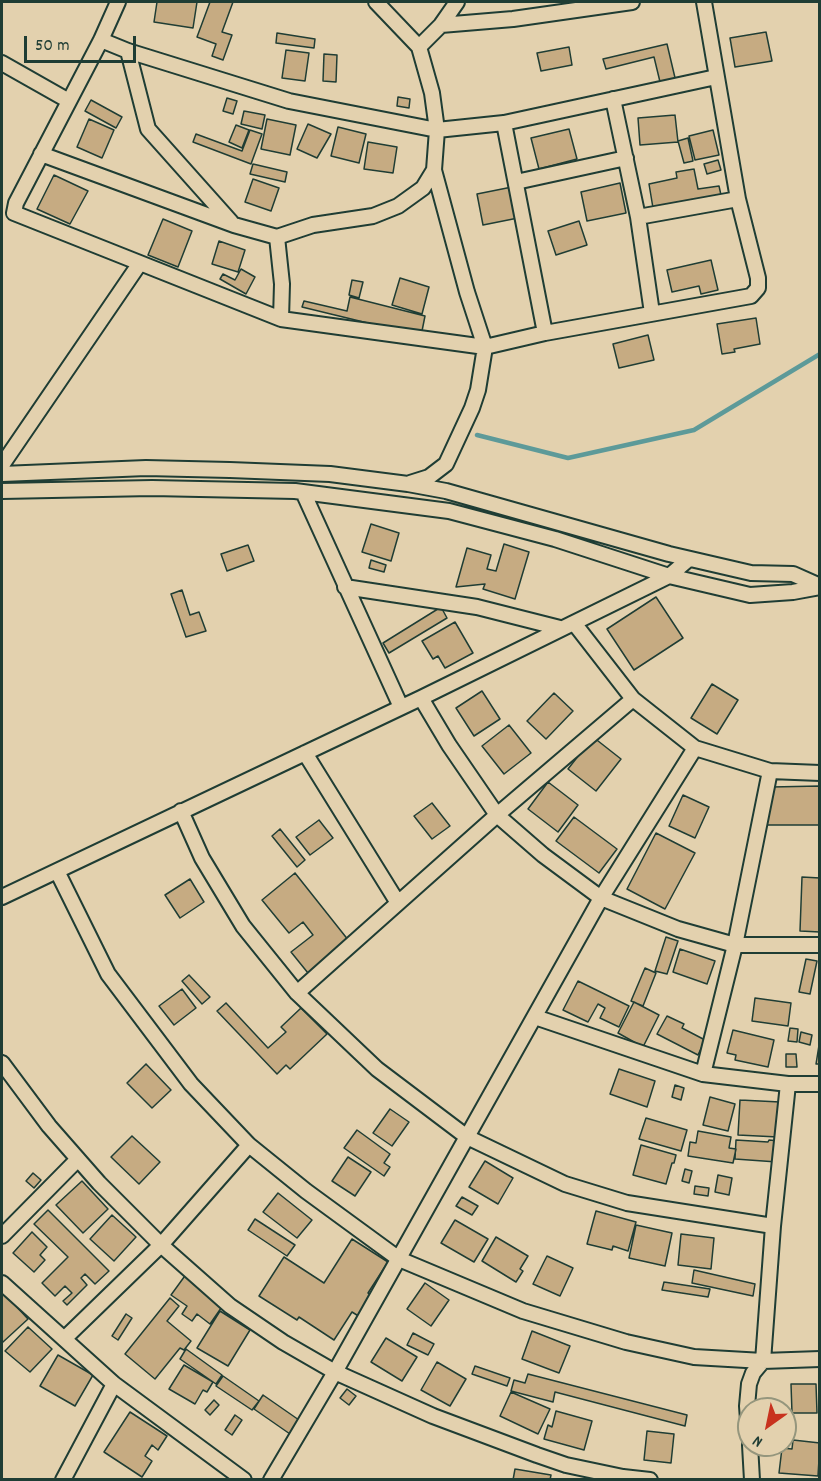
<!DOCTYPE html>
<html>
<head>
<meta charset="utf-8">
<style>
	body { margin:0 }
	#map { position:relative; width:821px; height:1481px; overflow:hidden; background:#e3d1ae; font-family:Dekko,sans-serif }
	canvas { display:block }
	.frame { position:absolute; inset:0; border:3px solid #1f3d34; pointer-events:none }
	.north { position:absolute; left:737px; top:1397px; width:60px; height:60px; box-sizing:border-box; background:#e3d1ae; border:2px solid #95967d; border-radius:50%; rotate:213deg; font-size:16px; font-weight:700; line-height:24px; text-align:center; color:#1f3d34 }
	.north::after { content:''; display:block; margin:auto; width:21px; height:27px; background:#c8321e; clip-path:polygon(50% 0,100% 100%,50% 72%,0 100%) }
	.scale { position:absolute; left:24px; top:36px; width:112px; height:27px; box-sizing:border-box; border:3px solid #1f3d34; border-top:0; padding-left:8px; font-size:18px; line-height:21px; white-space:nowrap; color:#1f3d34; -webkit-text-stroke:4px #e3d1ae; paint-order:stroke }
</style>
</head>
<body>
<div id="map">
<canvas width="821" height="1481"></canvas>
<div class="frame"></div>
<div class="north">N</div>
<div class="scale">50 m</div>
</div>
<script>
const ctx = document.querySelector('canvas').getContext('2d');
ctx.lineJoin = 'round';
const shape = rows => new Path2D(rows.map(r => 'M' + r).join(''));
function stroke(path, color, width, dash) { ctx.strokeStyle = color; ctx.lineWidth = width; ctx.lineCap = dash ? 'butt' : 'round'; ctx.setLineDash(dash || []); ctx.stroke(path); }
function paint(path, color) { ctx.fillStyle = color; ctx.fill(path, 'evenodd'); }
const stream = shape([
	[477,435,568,458,694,430,820,354]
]);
const building = shape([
	[157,2,197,2,193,28,154,22,157,2],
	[210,2,233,2,222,32,232,35,223,60,212,56,216,44,197,37,210,2],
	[766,32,772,61,735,67,730,38,766,32],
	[277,33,315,39,314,48,276,43,277,33],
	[667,44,676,82,661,86,654,57,606,69,603,59,667,44],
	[569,47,572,65,541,71,537,53,569,47],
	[286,50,309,53,305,81,282,78,286,50],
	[324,54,337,55,336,82,323,81,324,54],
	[398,97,410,99,409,108,397,106,398,97],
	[227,98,237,101,233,114,223,111,227,98],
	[91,100,122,117,116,128,85,111,91,100],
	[244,111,265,115,262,129,241,124,244,111],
	[675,115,678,142,640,145,638,118,675,115],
	[89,119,114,130,102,158,77,147,89,119],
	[267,119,296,125,290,155,261,149,267,119],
	[308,124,331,134,317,158,297,149,308,124],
	[236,125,249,130,242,148,229,142,236,125],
	[338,127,366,134,359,163,331,156,338,127],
	[569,129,577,159,539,169,531,138,569,129],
	[250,130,262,134,251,164,193,142,196,134,242,151,250,130],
	[713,130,719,155,695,160,689,136,713,130],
	[688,138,693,161,684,163,678,141,688,138],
	[368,142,397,147,393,173,364,169,368,142],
	[718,160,721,170,707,174,704,164,718,160],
	[253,164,287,172,285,182,250,174,253,164],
	[694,169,698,189,719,186,721,195,653,208,649,184,677,178,676,172,694,169],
	[54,175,88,191,70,224,37,209,54,175],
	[253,179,279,188,271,211,245,202,253,179],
	[620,183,626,213,587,221,581,192,620,183],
	[517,186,523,217,483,225,477,194,517,186],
	[163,219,192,231,178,267,148,255,163,219],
	[579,221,587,245,556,255,548,231,579,221],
	[219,241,245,250,238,272,212,264,219,241],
	[711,260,718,290,701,294,699,286,672,292,667,270,711,260],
	[241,269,255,277,246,294,220,279,223,274,235,280,241,269],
	[400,278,429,287,422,314,392,305,400,278],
	[352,280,363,282,359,298,349,295,352,280],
	[350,297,425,316,421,336,302,307,304,301,347,311,350,297],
	[756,318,760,344,734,349,735,352,722,354,717,324,756,318],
	[648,335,654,360,619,368,613,344,648,335],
	[371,524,399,533,391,561,362,552,371,524],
	[504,544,529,552,515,599,483,589,485,584,456,587,467,548,491,555,487,569,496,571,504,544],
	[248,545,254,561,227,571,221,554,248,545],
	[371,560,386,565,384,572,369,568,371,560],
	[182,590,190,615,199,612,206,631,186,637,171,594,182,590],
	[656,597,683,638,634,670,607,629,656,597],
	[441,607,447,618,389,653,383,643,441,607],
	[455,622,473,653,445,668,438,656,433,659,422,641,455,622],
	[712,684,738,700,717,734,691,718,712,684],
	[482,691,500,719,474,736,456,708,482,691],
	[554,693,573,711,546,739,527,721,554,693],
	[509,725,531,753,504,774,482,746,509,725],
	[593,737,621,759,596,791,568,769,593,737],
	[548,782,578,805,558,832,528,809,548,782],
	[820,786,820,825,762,825,771,787,820,786],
	[683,795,709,807,695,838,669,826,683,795],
	[432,803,450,826,432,839,414,816,432,803],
	[574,817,617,849,599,873,556,841,574,817],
	[319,820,333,838,310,855,296,837,319,820],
	[280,829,305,860,297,867,272,836,280,829],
	[656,833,695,853,665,909,627,889,656,833],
	[295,873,349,941,308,973,291,952,313,935,303,922,289,933,262,900,295,873],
	[802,877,820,878,820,932,800,931,802,877],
	[190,879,204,902,180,918,165,895,190,879],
	[666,937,678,941,667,974,655,971,666,937],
	[680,949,715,961,707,984,673,972,680,949],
	[806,959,817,961,810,994,799,992,806,959],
	[645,968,656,973,643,1006,631,1001,645,968],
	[189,975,210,997,202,1004,182,981,189,975],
	[578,981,629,1006,619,1027,600,1018,605,1008,598,1004,588,1022,563,1010,578,981],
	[182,989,196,1008,174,1025,159,1006,182,989],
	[755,998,791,1003,788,1026,752,1021,755,998],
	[634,1002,659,1015,643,1047,618,1033,634,1002],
	[226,1003,268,1048,286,1032,281,1027,301,1008,327,1034,290,1069,286,1065,277,1074,217,1011,226,1003],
	[667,1016,684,1024,682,1028,705,1040,698,1055,657,1034,667,1016],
	[790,1028,798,1029,797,1042,788,1041,790,1028],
	[733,1030,774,1040,768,1067,735,1060,736,1055,727,1053,733,1030],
	[801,1032,812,1035,810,1045,799,1042,801,1032],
	[820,1039,820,1064,816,1064,820,1039],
	[786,1054,796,1054,797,1067,786,1067,786,1054],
	[146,1064,171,1090,152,1108,127,1083,146,1064],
	[619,1069,655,1081,647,1107,610,1094,619,1069],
	[675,1085,684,1088,681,1100,672,1097,675,1085],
	[710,1097,735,1104,728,1131,703,1125,710,1097],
	[740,1100,780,1102,778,1137,738,1135,740,1100],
	[390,1109,409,1122,392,1146,373,1133,390,1109],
	[646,1118,687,1130,681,1151,639,1139,646,1118],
	[357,1130,390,1154,384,1163,390,1167,384,1176,344,1148,357,1130],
	[698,1131,731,1137,729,1148,736,1149,733,1163,688,1156,690,1142,696,1143,698,1131],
	[132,1136,160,1162,139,1184,111,1157,132,1136],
	[736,1140,768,1142,769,1140,779,1141,777,1162,735,1159,736,1140],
	[641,1145,676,1155,674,1163,672,1163,666,1184,633,1175,641,1145],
	[348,1157,371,1172,355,1196,332,1181,348,1157],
	[485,1161,513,1178,498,1204,469,1187,485,1161],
	[685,1169,692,1171,689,1183,682,1181,685,1169],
	[33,1173,41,1180,34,1188,26,1181,33,1173],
	[718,1175,732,1178,729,1195,715,1192,718,1175],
	[82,1181,108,1209,83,1233,56,1205,82,1181],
	[695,1186,709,1188,708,1196,694,1194,695,1186],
	[278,1193,312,1220,297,1238,263,1212,278,1193],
	[462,1197,478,1206,472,1215,456,1206,462,1197],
	[48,1210,109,1271,95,1284,85,1274,81,1278,87,1285,67,1305,63,1301,72,1293,65,1286,55,1296,42,1283,68,1257,34,1224,48,1210],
	[596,1211,636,1222,628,1251,613,1246,612,1250,587,1244,596,1211],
	[112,1215,136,1237,114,1261,90,1239,112,1215],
	[255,1219,295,1245,287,1256,248,1230,255,1219],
	[455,1220,488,1239,474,1262,441,1243,455,1220],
	[636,1225,672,1233,665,1266,629,1258,636,1225],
	[32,1232,47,1247,40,1255,45,1260,34,1272,13,1253,32,1232],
	[681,1234,714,1238,711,1269,678,1265,681,1234],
	[496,1237,528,1256,520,1269,523,1271,516,1282,482,1261,496,1237],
	[352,1239,388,1262,368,1293,373,1296,360,1317,352,1312,334,1340,299,1317,297,1320,259,1296,284,1257,324,1283,352,1239],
	[547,1256,573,1268,560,1296,533,1284,547,1256],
	[694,1270,755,1284,753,1296,692,1283,694,1270],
	[187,1273,226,1301,210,1324,197,1314,192,1321,182,1314,187,1306,171,1295,187,1273],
	[664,1282,710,1289,708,1297,662,1290,664,1282],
	[425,1283,449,1300,431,1326,407,1309,425,1283],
	[2,1291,28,1319,3,1342,2,1341,2,1291],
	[170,1298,179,1306,167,1321,191,1341,184,1350,180,1348,155,1379,125,1354,170,1298],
	[220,1311,250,1330,228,1366,197,1348,220,1311],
	[126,1314,132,1318,118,1340,112,1336,126,1314],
	[28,1327,52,1349,30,1372,5,1351,28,1327],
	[532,1331,570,1346,559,1373,522,1359,532,1331],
	[413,1333,434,1344,428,1355,407,1345,413,1333],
	[386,1338,417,1357,402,1381,371,1362,386,1338],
	[186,1349,222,1375,216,1384,180,1359,186,1349],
	[58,1355,93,1375,75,1406,40,1386,58,1355],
	[437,1362,466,1379,450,1406,421,1390,437,1362],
	[184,1365,213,1382,207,1392,203,1390,195,1404,169,1389,184,1365],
	[475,1366,510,1378,507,1386,472,1374,475,1366],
	[528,1374,687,1415,685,1426,555,1392,553,1402,511,1391,514,1380,525,1383,528,1374],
	[223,1376,259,1401,252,1410,216,1386,223,1376],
	[791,1384,816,1384,817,1413,792,1413,791,1384],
	[347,1389,356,1396,349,1405,340,1398,347,1389],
	[511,1392,550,1409,538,1434,500,1416,511,1392],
	[263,1395,299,1420,290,1434,254,1409,263,1395],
	[214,1400,219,1405,210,1415,205,1410,214,1400],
	[556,1411,592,1421,584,1450,544,1439,548,1425,552,1427,556,1411],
	[130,1412,167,1436,158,1450,152,1445,145,1456,152,1461,142,1477,104,1452,130,1412],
	[235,1415,242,1420,232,1435,225,1430,235,1415],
	[647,1431,674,1434,671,1463,644,1460,647,1431],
	[793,1440,820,1443,818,1476,779,1473,782,1448,792,1449,793,1440],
	[515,1469,551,1475,550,1480,513,1480,515,1469]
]);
const minor = shape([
	[118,2,101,40,16,203,14,213,281,319,485,347,545,333,751,296,758,288,758,278,738,199,704,2],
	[376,2,419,47,432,93,437,130,434,170,467,292,485,347,478,390,472,408,446,464,429,477,410,483],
	[441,25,513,19,632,2],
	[101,40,128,51,289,101,437,130,504,123,716,77],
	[419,47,441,25,457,2],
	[128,51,148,129,231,222],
	[2,63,69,101],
	[613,99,638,217,652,313],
	[504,123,545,333],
	[41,154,234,225,277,237,313,225,373,216,398,206,423,188,434,170],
	[516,182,626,158],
	[638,217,738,199],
	[277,237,282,284,281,319],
	[2,465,140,263],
	[2,474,146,468,230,470,330,474,408,484,446,491,669,554,751,573,793,574,820,586],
	[2,491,152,488,295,491,449,511,555,539,669,576,750,595,793,592,820,587],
	[303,492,401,707],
	[345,587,477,607,560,628],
	[574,623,633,699,695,748,770,771,820,773],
	[421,698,449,745,497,815,543,855,601,898,678,929,735,945,820,945],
	[305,753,398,903],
	[181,811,202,858,243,926,297,993,377,1069,467,1137,565,1184,627,1203,773,1226],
	[57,871,108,974,191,1084,249,1145,306,1191,399,1259,523,1311,626,1342,694,1357,763,1361,820,1359],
	[2,897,421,698,669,576,689,559],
	[297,993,497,815,633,699],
	[535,1017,703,1074,788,1084,820,1084],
	[2,1063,49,1126,99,1183,161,1245,230,1306,283,1342,335,1372,433,1416,537,1455,566,1465,623,1477,650,1480],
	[703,1074,735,945,770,771],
	[2,1236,78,1159],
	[2,1283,114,1384,244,1480],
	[64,1339,161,1245,249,1145],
	[749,1433,747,1406,749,1384,753,1373,763,1361,773,1226,788,1084],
	[750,1445,752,1480],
	[63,1480,114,1384],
	[271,1480,335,1372,601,898,695,748]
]);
stroke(stream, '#5d9a99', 4.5);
paint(building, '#c6ab82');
stroke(building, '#1f3d34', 1.5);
stroke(minor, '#1f3d34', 18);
stroke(minor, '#e3d1ae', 14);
</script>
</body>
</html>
